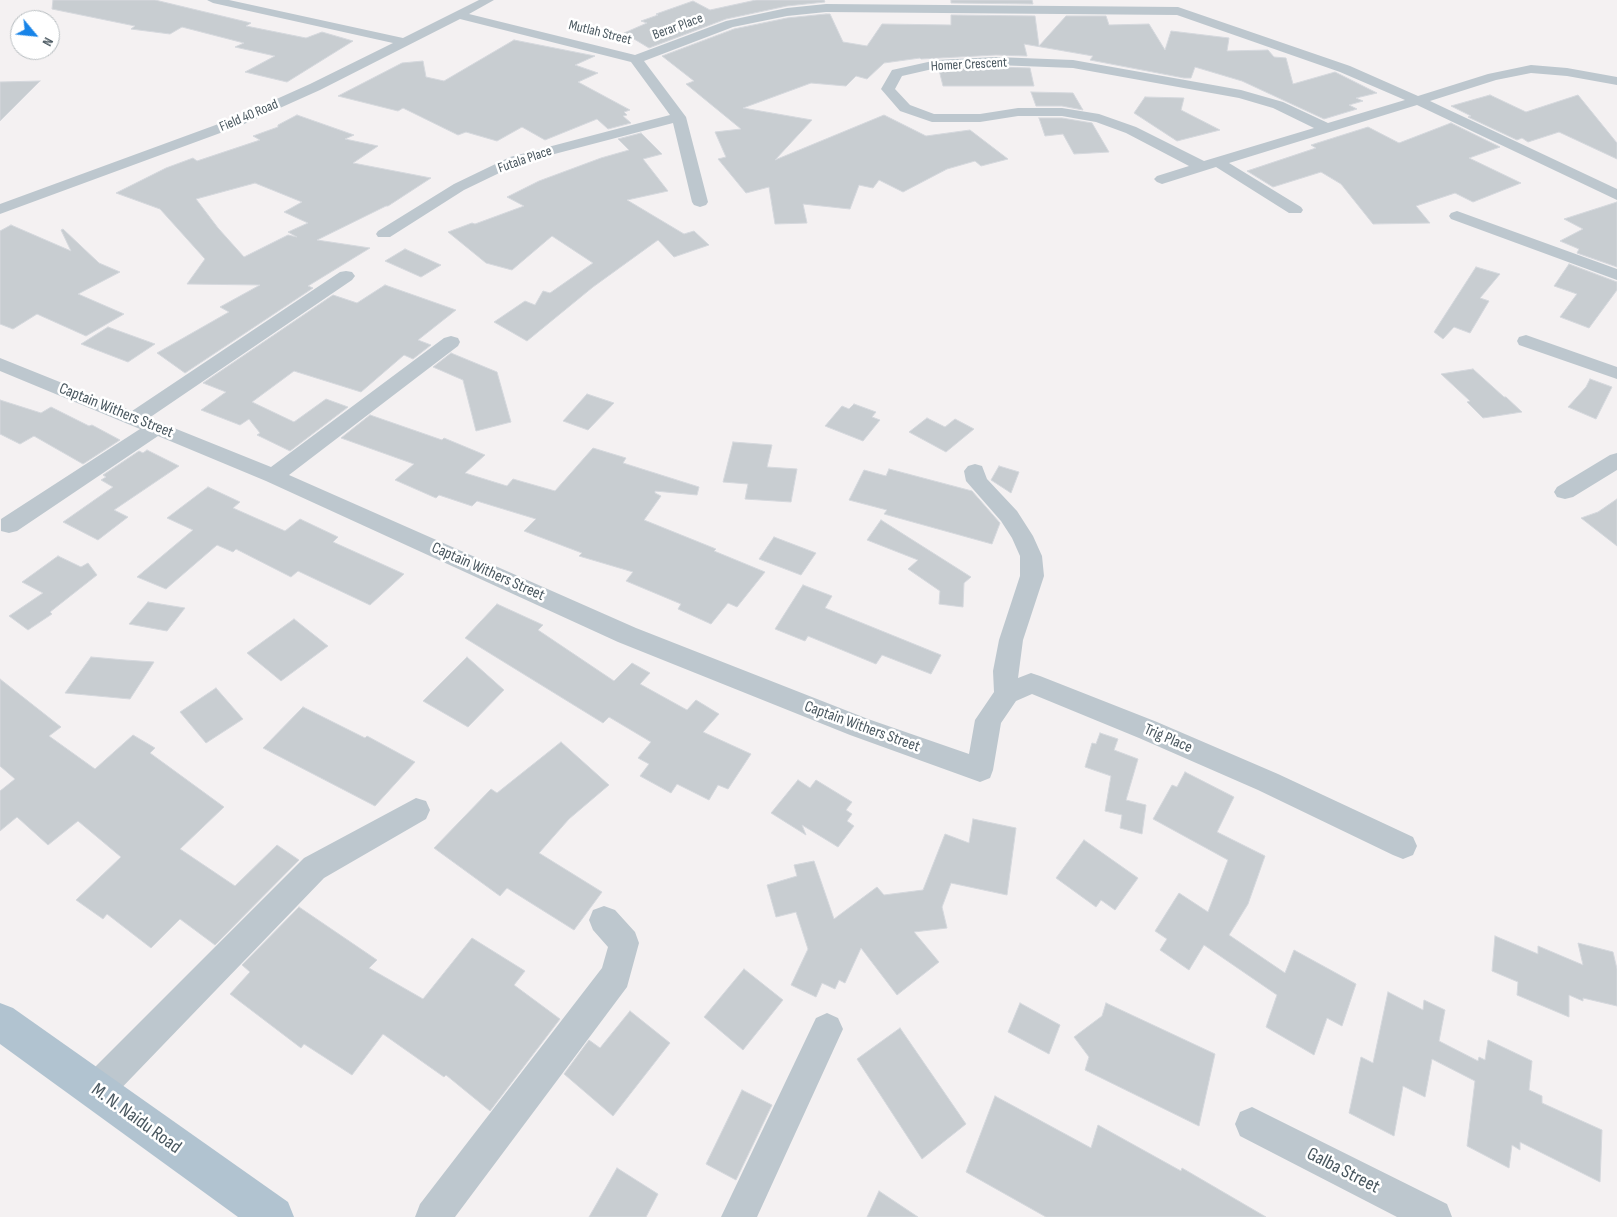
<!DOCTYPE html>
<html>
<head>
<meta charset="utf-8">
<style>
	body { margin:0 }
	#map { position:relative; width:1617px; height:1217px; overflow:hidden; background:#f4f1f2; font-family:"Sofia Sans Condensed",sans-serif }
	canvas { display:block }
	.north { position:absolute; left:10px; top:10px; width:50px; height:50px; box-sizing:border-box; background:#fff; border:1px solid #b6bcbf; border-radius:50%; rotate:118deg; font-size:14px; font-weight:700; line-height:20px; text-align:center; color:#49575f }
	.north::after { content:''; display:block; margin:auto; width:18px; height:22px; background:#1884e8; clip-path:polygon(50% 0,100% 100%,50% 72%,0 100%) }
</style>
</head>
<body>
<div id="map">
<canvas width="1617" height="1217"></canvas>
<div class="north">N</div>
</div>
<script>
const ctx = document.querySelector('canvas').getContext('2d');
ctx.lineJoin = 'round';
function paint(path, color) { ctx.fillStyle = color; ctx.fill(path, 'evenodd'); }
const shape = rows => new Path2D(rows.map(r => 'M' + r).join(''));
function stroke(path, color, width, dash) { ctx.strokeStyle = color; ctx.lineWidth = width; ctx.lineCap = dash ? 'butt' : 'round'; ctx.setLineDash(dash || []); ctx.stroke(path); }
function label(font, color, halo, rows, align = 'center') {
  ctx.font = font + ' "Sofia Sans Condensed",sans-serif'; ctx.lineWidth = 5; ctx.setLineDash([]); ctx.textBaseline = 'middle'; ctx.strokeStyle = halo; ctx.fillStyle = color; for (const [text, x, y, turn = 0] of rows) {
    ctx.save(); ctx.translate(x, y); ctx.rotate((+turn || 0) * Math.PI / 180); ctx.textAlign = isNaN(turn) ? turn : align; if (halo) ctx.strokeText(text, 0, 0); ctx.fillText(text, 0, 0); ctx.restore();
  }
}
const building = shape([
	[53,0,155,0,251,23,246,26,306,38,322,32,353,41,287,82,245,72,275,56,235,47,244,43,182,27,170,34,131,29,135,26,52,9,53,0],
	[756,0,824,0,825,2,787,6,726,19,649,48,624,33,647,23,641,21,658,15,656,14,693,1,710,10,756,0],
	[951,0,1032,0,1033,4,951,3,951,0],
	[826,14,830,14,843,42,867,46,882,24,951,25,951,15,1035,16,1039,46,1066,16,1106,16,1109,25,1149,24,1165,50,1171,31,1229,38,1227,51,1268,50,1274,57,1286,58,1293,84,1335,72,1377,93,1356,98,1363,101,1349,105,1357,109,1324,119,1242,81,1195,67,1191,78,1184,78,1090,60,1093,56,1024,44,1027,56,996,55,921,59,920,58,884,63,867,79,856,76,846,86,811,83,743,108,812,120,775,160,884,115,926,136,970,130,1008,159,981,166,975,161,947,169,903,192,879,180,873,188,859,185,850,209,803,204,807,223,775,224,769,187,746,193,718,159,726,157,715,132,741,129,686,84,694,81,662,56,734,29,787,18,826,14],
	[514,40,595,56,575,65,598,73,578,82,630,110,624,112,627,115,623,116,631,123,608,129,597,119,545,140,522,127,497,141,466,132,458,135,403,108,398,111,338,96,402,63,423,61,426,77,444,81,514,40],
	[996,67,1030,68,1034,86,943,86,939,70,996,67],
	[40,81,0,121,0,82,40,81],
	[1031,92,1073,93,1083,110,1062,106,1036,106,1031,92],
	[1490,95,1526,112,1578,95,1617,143,1617,159,1559,132,1528,142,1522,138,1517,140,1468,117,1471,116,1451,106,1490,95],
	[1145,97,1184,98,1181,110,1220,130,1177,141,1134,113,1145,97],
	[297,115,354,135,345,139,378,146,353,163,431,178,388,206,386,206,317,240,370,248,308,286,313,288,185,373,157,353,229,312,220,307,260,285,187,284,205,259,160,209,116,193,166,168,193,158,197,161,260,140,253,136,278,127,278,125,297,115],
	[255,183,302,202,284,212,308,223,288,232,297,237,288,235,244,257,218,228,196,199,255,183],
	[1039,118,1062,118,1092,123,1109,152,1074,154,1063,134,1045,136,1039,118],
	[1451,123,1500,147,1469,158,1521,183,1473,202,1455,193,1416,206,1430,223,1373,224,1341,184,1321,172,1273,187,1247,171,1316,148,1311,145,1368,127,1399,143,1451,123],
	[641,133,662,154,643,159,668,191,627,200,684,234,694,231,709,245,674,257,658,240,593,287,527,341,494,322,525,301,535,305,543,291,550,293,593,263,552,236,512,270,486,263,448,232,472,223,475,224,524,206,507,197,539,181,601,158,629,150,618,139,641,133],
	[1617,202,1617,267,1577,253,1579,249,1560,241,1583,229,1564,219,1617,202],
	[11,225,71,251,61,230,63,229,99,263,120,272,78,294,124,314,86,336,37,314,13,329,0,324,0,231,11,225],
	[405,249,441,265,421,277,385,261,405,249],
	[1569,264,1617,282,1617,290,1589,328,1560,317,1577,294,1554,286,1569,264],
	[1476,267,1500,274,1480,298,1489,301,1470,333,1454,327,1443,339,1434,332,1476,267],
	[385,285,456,310,418,340,431,345,413,359,404,355,361,392,294,371,252,402,294,422,326,399,348,407,290,451,257,435,260,433,249,419,240,425,201,410,226,392,203,383,333,295,357,303,385,285],
	[108,327,155,344,128,362,81,344,108,327],
	[451,353,497,372,511,422,476,431,463,380,433,367,451,353],
	[1473,369,1504,397,1506,397,1522,412,1483,418,1467,402,1470,401,1441,374,1473,369],
	[1590,379,1612,387,1596,419,1568,407,1586,387,1590,379],
	[587,394,614,403,588,430,563,421,587,394],
	[0,400,41,413,51,407,89,426,92,425,120,440,83,464,34,436,20,444,0,434,0,400],
	[854,404,876,412,872,417,880,420,863,441,825,426,842,406,849,409,854,404],
	[370,415,442,440,444,438,485,455,465,473,507,486,513,479,555,491,593,448,626,458,623,463,699,487,697,495,655,491,655,493,661,496,644,520,716,549,714,551,765,572,737,607,728,603,711,624,678,609,681,604,626,581,633,572,579,556,582,553,524,531,536,519,477,501,472,506,439,495,436,498,395,480,414,464,341,438,370,415],
	[927,418,945,427,955,419,974,429,946,452,909,432,927,418],
	[733,442,772,445,767,467,797,469,791,502,745,499,748,484,723,482,733,442],
	[147,450,179,466,114,510,128,517,98,540,63,522,113,487,101,480,106,477,103,475,139,451,143,453,147,450],
	[999,466,1019,472,1011,493,991,480,999,466],
	[889,469,972,491,1000,523,992,544,884,514,887,510,849,500,864,470,886,476,889,469],
	[208,487,240,502,233,508,285,531,300,519,338,537,333,542,404,574,370,605,298,571,291,577,236,549,233,552,217,545,166,589,137,577,193,530,167,518,208,487],
	[1617,499,1617,546,1581,518,1598,512,1617,499],
	[881,520,971,577,964,583,963,607,939,604,940,591,908,569,918,560,867,540,881,520],
	[774,537,816,553,801,575,759,559,774,537],
	[58,556,81,567,88,563,97,575,50,612,52,614,28,630,9,616,43,593,22,582,58,556],
	[803,585,832,596,825,608,941,655,931,674,882,655,876,664,808,636,805,641,775,629,803,585],
	[148,602,185,608,167,631,129,624,148,602],
	[497,604,543,625,538,630,614,681,632,663,650,673,640,684,687,710,696,700,719,714,703,732,751,754,728,789,718,785,709,800,677,784,671,793,640,776,649,764,638,758,651,742,609,717,603,723,465,638,497,604],
	[294,619,328,646,281,681,247,653,294,619],
	[91,657,125,660,154,662,130,699,65,693,91,657],
	[467,657,504,690,468,727,423,701,467,657],
	[0,679,61,727,49,736,95,769,133,735,155,748,150,753,224,807,180,849,235,886,277,845,299,860,215,945,180,919,151,948,107,914,103,919,76,900,121,857,78,821,48,845,17,817,0,831,0,791,15,779,0,766,0,679],
	[216,688,243,719,206,743,180,712,216,688],
	[303,707,365,738,367,736,415,762,375,806,263,748,303,707],
	[1100,733,1118,739,1114,750,1138,759,1126,800,1146,805,1142,834,1120,828,1122,815,1105,811,1111,776,1085,767,1092,743,1096,744,1100,733],
	[561,742,609,785,569,819,539,853,602,892,574,930,507,888,500,896,434,848,491,789,497,793,561,742],
	[1185,772,1234,797,1217,832,1265,856,1248,904,1229,935,1285,973,1294,950,1356,984,1342,1026,1327,1018,1314,1055,1266,1027,1277,995,1204,945,1189,970,1160,950,1167,939,1155,931,1179,893,1208,912,1228,860,1153,819,1172,785,1177,787,1185,772],
	[798,780,810,788,816,780,852,802,846,810,852,814,847,821,854,826,838,847,802,825,806,835,771,813,798,780],
	[973,819,1016,828,1007,895,951,883,942,907,947,928,914,932,939,962,897,995,861,948,845,983,839,980,835,989,822,983,816,997,791,985,808,949,796,912,776,917,767,885,797,876,794,865,814,861,834,919,877,887,884,895,923,890,945,834,969,843,973,819],
	[1084,840,1138,878,1115,910,1101,900,1096,907,1056,878,1084,840],
	[299,907,377,960,369,968,423,999,472,938,525,971,514,985,560,1019,490,1111,446,1075,444,1077,383,1034,352,1075,304,1044,301,1048,230,994,250,972,242,965,299,907],
	[1495,936,1538,954,1538,946,1583,965,1578,943,1613,952,1617,969,1617,1006,1583,998,1583,1001,1569,995,1569,1017,1517,995,1518,982,1492,971,1495,936],
	[744,969,783,1000,743,1050,704,1017,744,969],
	[1388,992,1423,1010,1424,1000,1445,1010,1439,1041,1478,1061,1479,1057,1485,1060,1488,1040,1532,1061,1529,1090,1542,1096,1542,1103,1602,1130,1600,1182,1520,1142,1520,1150,1512,1145,1509,1168,1467,1146,1475,1081,1432,1059,1425,1097,1403,1086,1394,1136,1349,1113,1361,1057,1373,1063,1388,992],
	[1020,1003,1060,1025,1049,1054,1008,1032,1020,1003],
	[1106,1003,1215,1054,1199,1126,1085,1070,1089,1057,1074,1037,1102,1016,1106,1003],
	[630,1011,670,1043,613,1116,564,1074,589,1040,600,1048,630,1011],
	[900,1028,966,1124,922,1159,857,1059,900,1028],
	[742,1090,772,1105,736,1180,706,1164,742,1090],
	[995,1096,1091,1148,1098,1125,1181,1171,1182,1168,1266,1217,1046,1217,966,1172,995,1096],
	[617,1168,658,1194,646,1217,589,1217,617,1168],
	[879,1191,918,1217,867,1217,879,1191]
]);
const minor = shape([
	[207,0,229,0,403,38,479,0,494,0,469,14,635,55,726,21,787,8,826,4,1178,7,1350,66,1418,96,1488,74,1531,65,1567,68,1617,77,1617,85,1567,76,1531,73,1496,80,1430,101,1617,189,1617,200,1417,105,1229,163,1301,207,1303,210,1301,213,1289,213,1216,167,1162,184,1157,182,1154,179,1157,176,1189,166,1126,133,1096,122,1062,116,1018,116,980,122,932,122,900,111,881,89,892,70,937,60,996,57,1073,60,1241,90,1283,102,1328,123,1405,100,1340,72,1177,15,826,12,787,16,733,27,644,61,686,117,708,202,706,205,700,207,694,205,692,202,673,123,520,163,464,190,390,237,378,237,376,234,378,231,454,184,510,157,670,115,631,62,460,19,320,90,242,125,0,214,0,204,232,119,310,84,393,43,213,3,207,0],
	[996,65,1073,68,1239,98,1273,108,1314,128,1204,161,1136,127,1099,114,1062,108,1018,108,980,114,934,114,910,105,895,89,902,76,937,68,996,65],
	[1457,211,1617,269,1617,280,1451,219,1449,216,1451,213,1457,211],
	[346,271,352,272,355,276,352,280,149,418,271,467,444,338,451,336,458,338,460,342,458,346,289,475,636,628,868,719,969,754,975,720,994,692,993,671,999,640,1020,576,1020,556,1012,538,1001,521,966,481,964,471,968,466,975,464,982,466,987,479,1017,511,1033,536,1042,556,1044,576,1023,640,1018,678,1031,673,1040,676,1157,722,1278,774,1413,837,1417,846,1413,855,1403,859,1393,855,1258,790,1139,738,1032,694,1016,701,1001,723,993,770,990,778,980,782,850,735,618,642,266,481,158,436,17,531,9,533,1,531,1,519,140,429,0,371,0,358,132,411,340,272,346,271],
	[1526,335,1617,367,1617,379,1519,345,1517,341,1519,337,1526,335],
	[1617,453,1617,470,1573,497,1565,499,1557,497,1554,492,1557,487,1610,455,1617,453],
	[416,798,426,801,430,810,426,819,324,878,108,1102,96,1107,84,1102,79,1090,84,1078,304,858,416,798],
	[604,906,615,910,635,932,639,943,627,987,455,1217,415,1217,420,1204,602,968,608,947,593,930,589,920,593,910,604,906],
	[827,1013,838,1018,843,1029,757,1217,721,1217,816,1018,827,1013],
	[1252,1107,1447,1204,1452,1217,1397,1217,1240,1136,1235,1124,1240,1112,1252,1107]
]);
const major = shape([
	[0,1003,13,1008,288,1202,294,1217,238,1217,0,1044,0,1003]
]);
const farStreetnames = [
	["Berar Place",678,27,-20],
	["Mutlah Street",600,33,14],
	["Homer Crescent",969,65,-3],
	["Field 40 Road",249,116,-23],
	["Futala Place",525,160,-19]
];
const streetNames = [
	["Captain Withers Street",116,411,22],
	["Captain Withers Street",488,572,24],
	["Captain Withers Street",862,727,20],
	["Trig Place",1168,739,23]
];
const nearStreetnames = [
	["M. N. Naidu Road",136,1119,36],
	["Galba Street",1343,1171,27]
];
paint(building, '#c8cdd1');
stroke(building, '#d5d8dd', 1);
paint(minor, '#bdc7ce');
paint(major, '#b1c3d0');
label('14px', '#49575f', '#fff', farStreetnames);
label('16px', '#49575f', '#fff', streetNames);
label('19px', '#49575f', '#fff', nearStreetnames);
</script>
</body>
</html>
